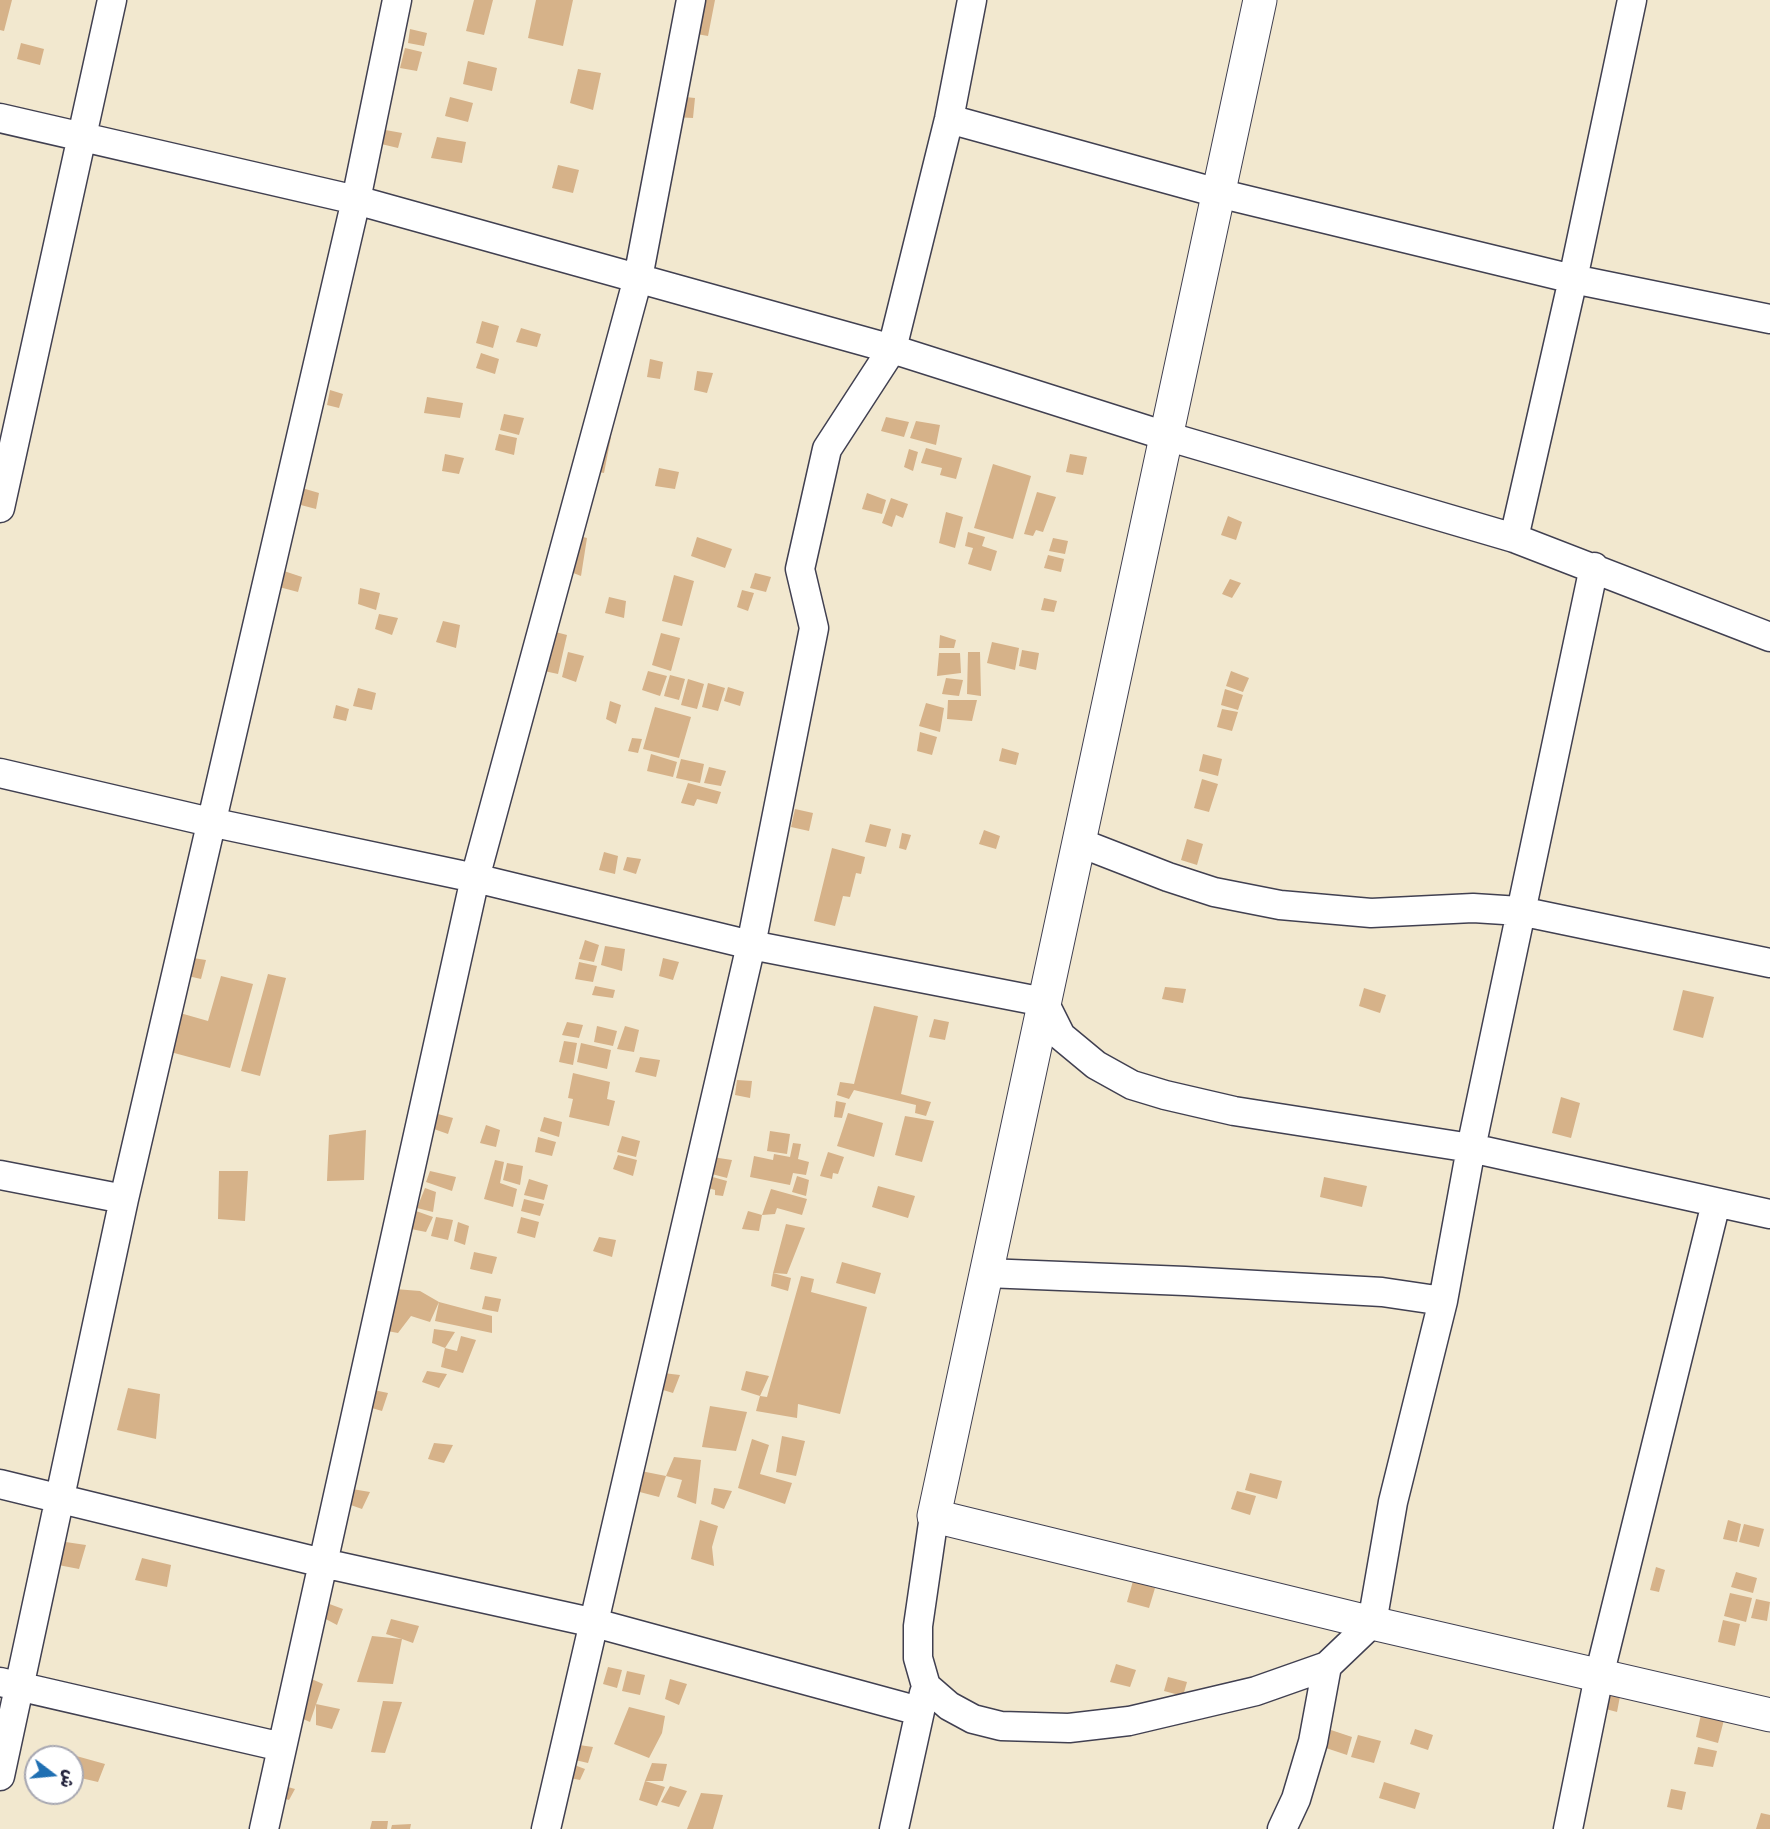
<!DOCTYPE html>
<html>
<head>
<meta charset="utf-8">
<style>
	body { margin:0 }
	#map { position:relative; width:1770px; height:1829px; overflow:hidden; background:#f2e8cf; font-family:"Playpen Sans","Playpen Sans Arabic",sans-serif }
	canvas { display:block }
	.north { position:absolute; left:24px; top:1745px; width:60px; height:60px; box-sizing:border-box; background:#fff; border:2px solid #a7a7b1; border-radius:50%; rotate:106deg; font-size:16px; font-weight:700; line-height:24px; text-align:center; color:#22223b }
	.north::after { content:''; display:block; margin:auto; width:21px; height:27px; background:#1f6fb2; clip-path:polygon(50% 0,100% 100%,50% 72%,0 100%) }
</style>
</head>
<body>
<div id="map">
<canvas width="1770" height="1829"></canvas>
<div class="north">ش</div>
</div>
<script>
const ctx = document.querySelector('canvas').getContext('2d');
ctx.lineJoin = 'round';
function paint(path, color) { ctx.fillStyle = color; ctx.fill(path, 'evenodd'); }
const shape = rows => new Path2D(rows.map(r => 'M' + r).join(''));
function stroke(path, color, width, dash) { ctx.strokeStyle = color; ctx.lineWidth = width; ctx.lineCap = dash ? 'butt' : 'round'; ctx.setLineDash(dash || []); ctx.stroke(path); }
const building = shape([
	[0,0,12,0,4,31,0,30],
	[474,0,493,0,484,35,466,31],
	[536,0,573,0,563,46,528,38],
	[698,0,715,0,708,36,691,33],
	[410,29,427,33,424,46,408,43],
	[21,43,44,49,40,65,17,59],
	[405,48,422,52,417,71,400,68],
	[468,61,497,68,492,91,463,84],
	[578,69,601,73,593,110,570,103],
	[675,96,695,98,693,118,673,117],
	[450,97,473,103,468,122,445,116],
	[380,129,402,133,398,148,377,143],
	[437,137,466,142,462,163,431,158],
	[558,165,579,170,573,193,552,188],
	[482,321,499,326,493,348,476,343],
	[521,328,541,334,537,347,516,342],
	[481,353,499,359,495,374,476,368],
	[650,359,663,362,660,379,647,377],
	[697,371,713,373,707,393,694,390],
	[330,390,343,394,339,408,327,405],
	[427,397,463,403,460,418,424,413],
	[504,414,524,418,519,435,500,430],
	[886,417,909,422,904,437,881,431],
	[916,421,940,425,936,445,910,438],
	[499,434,517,438,514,455,495,450],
	[597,435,611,437,604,473,589,470],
	[926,448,962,458,956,479,940,475,942,468,921,463],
	[909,449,918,452,913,471,904,467],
	[445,454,464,458,459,474,442,471],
	[1070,454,1087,457,1083,475,1066,472],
	[993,464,1031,476,1013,539,974,528],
	[659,468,679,472,675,489,655,486],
	[302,488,319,493,316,509,297,504],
	[1037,492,1056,497,1043,532,1036,530,1033,536,1024,534],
	[867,493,886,500,882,514,862,509],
	[891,498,908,504,903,518,896,515,892,527,882,523],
	[946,512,963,517,955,548,939,543],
	[1228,516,1242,522,1236,540,1221,535],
	[968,532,985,537,982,546,997,551,991,571,968,564,973,548,965,546],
	[571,534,587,538,581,576,563,569],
	[697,537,732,549,725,568,691,556],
	[1053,538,1068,541,1065,554,1049,551],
	[1048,555,1064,559,1061,572,1044,568],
	[284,571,302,577,298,592,279,587],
	[755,573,771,577,766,592,750,588],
	[674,575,694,581,682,626,662,621],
	[1230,579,1241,583,1232,598,1222,594],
	[360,588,380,593,376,610,358,604],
	[742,590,754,593,748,611,737,607],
	[609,597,626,601,624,618,605,613],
	[1044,598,1057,601,1054,612,1041,610],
	[379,614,398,618,392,635,375,629],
	[443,621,460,625,456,648,436,642],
	[548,630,567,635,558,674,544,671],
	[661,633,680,638,671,671,652,665],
	[940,635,956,640,954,648,939,648],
	[992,642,1019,648,1015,670,987,663],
	[1022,650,1039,653,1036,670,1019,666],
	[568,652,584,656,576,682,562,677],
	[968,652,980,652,981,696,967,694],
	[939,653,960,653,961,673,937,676],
	[648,671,667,676,660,696,642,690],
	[1231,671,1249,678,1243,692,1226,686],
	[670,675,685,679,679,700,664,696],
	[946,678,963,680,959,696,942,694],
	[688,679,704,684,697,709,681,705],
	[708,683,725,688,718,711,702,707],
	[728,687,744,692,740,706,724,701],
	[358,688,376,693,372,710,353,706],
	[1225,689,1243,695,1238,710,1221,705],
	[948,700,977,700,972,721,947,719],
	[610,701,621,705,616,724,606,719],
	[926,703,944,708,940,732,919,726],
	[336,705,349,709,346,721,333,718],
	[655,707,691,717,679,758,643,749],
	[1222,709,1238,712,1232,731,1217,727],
	[920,732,937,737,932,755,917,751],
	[632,738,642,739,638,753,628,751],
	[1002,748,1019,753,1016,765,999,761],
	[651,754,677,762,673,777,647,771],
	[1203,754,1222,759,1218,776,1199,771],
	[681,759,704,764,700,783,676,778],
	[709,767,726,771,721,786,704,783],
	[1202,779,1218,784,1209,812,1194,808],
	[688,783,721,792,717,804,697,799,694,806,681,803],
	[795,809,813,813,809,831,791,827],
	[870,824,891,829,886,847,865,842],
	[984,830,1000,836,996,849,979,844],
	[902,833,911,835,906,850,899,848],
	[1187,839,1203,844,1197,865,1181,860],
	[832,848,865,857,861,874,856,873,850,897,843,896,835,926,814,921],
	[604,852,618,856,615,874,599,870],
	[627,857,641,859,636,874,623,870],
	[585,940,599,945,594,962,579,959],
	[605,946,625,949,622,971,601,965],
	[193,958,206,960,201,979,188,976],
	[663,958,679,962,673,980,659,976],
	[579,962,597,966,593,982,575,979],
	[268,974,286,978,260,1076,241,1071],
	[221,976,253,984,230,1068,163,1050,173,1011,208,1021],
	[595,986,615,990,613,998,592,995],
	[1165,987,1186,989,1183,1003,1162,999],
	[1364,988,1386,995,1380,1013,1359,1006],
	[1683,990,1714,997,1703,1038,1673,1030],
	[874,1006,918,1016,901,1094,931,1102,926,1116,915,1113,916,1105,854,1090,849,1099,837,1095,840,1082,854,1084],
	[934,1019,949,1022,945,1040,929,1037],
	[567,1022,583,1025,579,1038,562,1035],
	[597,1026,617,1031,613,1046,594,1042],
	[625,1026,639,1030,634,1052,617,1049],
	[564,1041,577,1043,573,1065,559,1062],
	[581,1043,611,1050,607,1069,577,1062],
	[640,1057,660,1060,656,1077,635,1072],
	[573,1073,610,1082,607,1099,615,1101,609,1126,569,1117,573,1099,568,1098],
	[737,1080,752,1081,750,1098,735,1095],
	[1561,1097,1580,1103,1571,1138,1552,1133],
	[836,1101,846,1103,842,1118,834,1117],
	[434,1113,453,1118,448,1134,431,1128],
	[848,1113,883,1123,874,1157,837,1146],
	[905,1116,934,1121,922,1162,895,1155],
	[544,1117,562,1122,559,1137,540,1131],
	[486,1125,500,1130,496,1147,480,1143],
	[366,1130,364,1180,327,1181,329,1135],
	[770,1131,790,1134,787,1154,767,1151],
	[622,1136,640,1141,636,1157,617,1152],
	[538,1137,556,1142,552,1156,535,1152],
	[793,1143,801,1144,798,1159,809,1162,806,1175,793,1173,790,1185,750,1177,754,1156,773,1160,774,1154,790,1157],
	[828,1152,844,1157,838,1174,833,1173,832,1179,820,1176],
	[618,1155,637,1160,633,1176,613,1169],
	[712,1157,732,1160,727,1178,708,1173],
	[495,1160,504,1162,500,1183,517,1189,513,1207,484,1199],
	[507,1163,523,1166,520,1185,503,1180],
	[219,1171,248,1171,245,1221,218,1219],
	[430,1171,456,1177,452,1191,426,1182],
	[709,1176,727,1181,723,1196,715,1195,715,1190,705,1187],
	[797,1176,809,1180,806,1196,792,1192],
	[1324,1177,1367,1186,1362,1207,1320,1197],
	[529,1179,548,1185,544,1200,524,1195],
	[878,1186,915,1196,908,1218,872,1207],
	[425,1188,436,1192,433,1212,417,1208],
	[771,1189,807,1199,802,1215,777,1208,775,1214,762,1215],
	[524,1199,544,1204,540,1216,521,1211],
	[416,1211,433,1217,426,1232,411,1229],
	[748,1211,762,1215,759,1231,742,1229],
	[436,1217,453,1220,448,1240,431,1236],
	[521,1217,539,1222,535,1238,517,1233],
	[458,1222,469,1226,465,1245,454,1241],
	[786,1224,805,1228,787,1274,773,1273,791,1278,788,1291,771,1286,773,1273],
	[599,1237,616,1240,612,1257,593,1251],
	[474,1252,497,1257,492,1274,470,1269],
	[842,1262,881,1273,875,1294,836,1283],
	[801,1276,814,1279,811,1292,867,1307,840,1414,798,1404,797,1418,756,1411,760,1396,741,1390,746,1371,769,1376,760,1396,767,1397],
	[395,1289,420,1291,439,1302,430,1322,411,1316,398,1333,382,1330],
	[485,1296,501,1299,498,1312,482,1309],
	[439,1302,492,1316,492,1333,435,1321],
	[434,1329,455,1332,445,1348,457,1351,461,1336,476,1340,463,1373,441,1367,445,1348,432,1343],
	[427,1371,447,1374,439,1388,422,1382],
	[663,1373,680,1375,673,1393,660,1389],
	[128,1388,160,1394,156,1439,117,1430],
	[369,1389,388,1393,382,1411,365,1406],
	[710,1406,747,1412,736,1451,702,1447],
	[782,1436,805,1441,796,1476,776,1472],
	[752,1439,769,1445,760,1474,792,1483,785,1504,738,1488],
	[434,1443,453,1445,444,1463,428,1459],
	[674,1457,701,1460,696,1504,677,1497,682,1480,666,1476,659,1497,632,1490,636,1470,666,1476],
	[1250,1473,1282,1481,1277,1499,1245,1490],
	[346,1488,370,1492,362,1509,345,1503],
	[714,1488,732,1491,724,1509,711,1504],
	[1237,1491,1256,1496,1250,1515,1231,1509],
	[700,1520,718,1526,712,1547,714,1566,691,1559],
	[1728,1520,1741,1524,1737,1542,1723,1539],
	[1744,1524,1764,1529,1759,1547,1739,1542],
	[52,1540,86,1545,79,1569,53,1564],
	[142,1558,171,1565,167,1587,135,1580],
	[1656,1567,1665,1570,1659,1592,1650,1590],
	[1736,1572,1757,1578,1753,1593,1731,1587],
	[1133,1581,1155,1588,1149,1608,1127,1602],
	[1730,1593,1752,1598,1746,1622,1724,1616],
	[1756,1599,1770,1602,1767,1621,1751,1618],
	[324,1602,343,1609,337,1625,320,1616],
	[391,1619,419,1626,413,1643,402,1639,393,1684,357,1682,372,1636,402,1639,386,1634],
	[1723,1620,1740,1624,1735,1646,1718,1642],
	[1116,1664,1136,1670,1130,1687,1110,1682],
	[608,1667,622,1670,617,1688,603,1684],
	[627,1671,645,1675,640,1695,622,1691],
	[307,1677,323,1684,310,1722,294,1715],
	[1168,1677,1187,1682,1183,1696,1164,1691],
	[670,1679,687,1684,679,1705,665,1699],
	[1604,1687,1621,1691,1617,1712,1598,1707],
	[383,1701,402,1702,385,1753,371,1752],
	[316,1704,340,1709,332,1729,316,1725],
	[629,1707,665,1716,662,1733,649,1758,614,1744],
	[1702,1710,1725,1716,1718,1743,1696,1737],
	[1415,1729,1433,1735,1428,1750,1410,1744],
	[1331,1730,1352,1737,1347,1755,1326,1748],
	[1358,1735,1381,1741,1374,1763,1351,1757],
	[579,1745,593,1747,588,1763,575,1760],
	[1698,1747,1717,1751,1713,1767,1694,1764],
	[62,1752,105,1764,98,1782,72,1776,72,1757,60,1757],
	[569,1763,585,1769,580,1780,565,1777],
	[652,1763,667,1764,663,1781,645,1781,665,1787,657,1806,639,1800,645,1781],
	[1384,1782,1420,1793,1415,1809,1379,1798],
	[281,1785,295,1789,289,1800,277,1796],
	[670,1786,687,1791,679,1807,661,1802],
	[1671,1789,1686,1792,1682,1810,1667,1807],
	[701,1793,723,1795,713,1829,687,1829],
	[1761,1813,1770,1815,1770,1829,1756,1829],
	[372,1821,388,1821,387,1829,370,1829],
	[411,1824,410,1829,391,1829,392,1825]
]);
const minor = shape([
	[0,118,356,200,892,349,1166,436,1514,538,1770,637],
	[949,119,1218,193,1573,279,1770,319],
	[0,508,112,0],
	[1514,538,1573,279,1632,0],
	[0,773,210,822,475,878,751,945,1044,1002,1061,1036,1096,1065,1132,1085,1165,1095,1234,1111,1471,1148,1770,1214],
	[1078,842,1168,877,1214,892,1280,905,1371,913,1473,908,1520,911,1770,963],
	[0,1175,124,1199],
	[986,1273,1185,1281,1382,1292,1443,1301],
	[0,1484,323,1563,595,1623,919,1711],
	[934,1516,918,1626,918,1658,926,1686,949,1706,973,1719,1001,1726,1069,1728,1129,1721,1256,1691,1327,1666,1372,1623,1393,1502,1443,1301,1471,1148,1594,567],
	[0,1682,282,1747],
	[0,1776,124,1199,356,200,397,0],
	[264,1829,475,878,638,278,691,0],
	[546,1829,751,945,814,628,800,569,827,449,892,349,949,119,972,0],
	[894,1829,924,1693],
	[1282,1829,1296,1799,1313,1742,1327,1666],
	[1568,1829,1599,1676,1716,1203]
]);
const tertiary = shape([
	[1260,0,934,1516,1372,1623,1770,1715]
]);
paint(building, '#d6b289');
stroke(minor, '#414051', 31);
stroke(tertiary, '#414051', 35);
stroke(minor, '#fff', 28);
stroke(tertiary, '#fff', 33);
</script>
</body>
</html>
